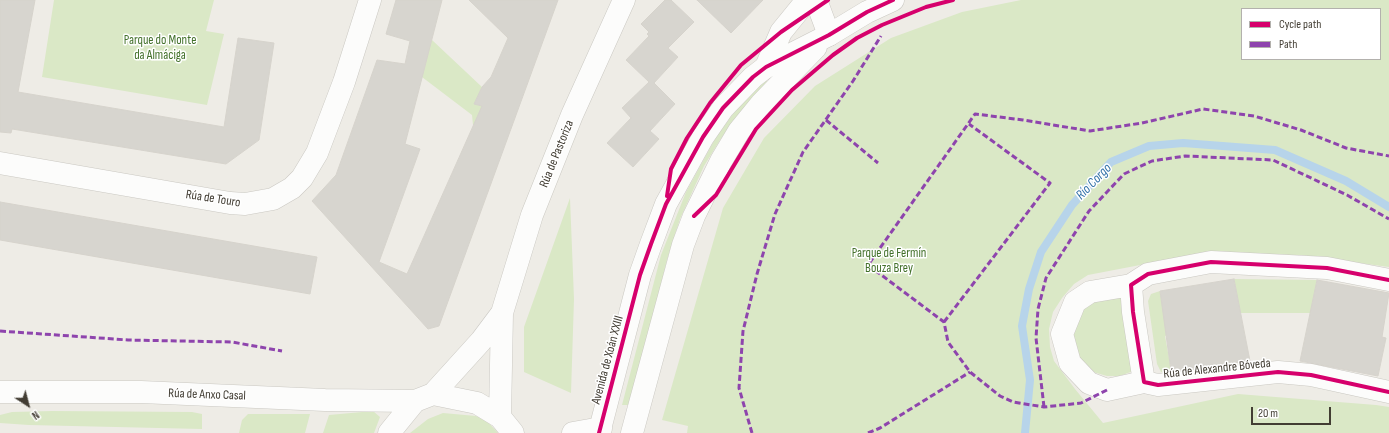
<!DOCTYPE html>
<html>
<head>
<meta charset="utf-8">
<style>
	body { margin:0 }
	#map { position:relative; width:1389px; height:433px; overflow:hidden; background:#eeece6; font-family:"Sofia Sans Condensed",sans-serif }
	canvas { display:block }
	.legend { position:absolute; left:1241px; top:8px; width:140px; height:52px; box-sizing:border-box; background:#fff; border:1px solid #b3b1ad; margin:0; padding:5px 7px; list-style:none; font-size:12px; color:#423d33 }
	.legend li { display:flex; align-items:center; gap:8px; height:20px }
	.legend b { width:20px; border:1px solid #b3b1ad }
	.north { position:absolute; left:8px; top:385px; width:40px; height:40px; -webkit-text-stroke:3px #fff; paint-order:stroke; rotate:144deg; font-size:11px; font-weight:700; line-height:16px; text-align:center; color:#423d33 }
	.north::after { content:''; display:block; margin:auto; width:14px; height:18px; background:#423d33; clip-path:polygon(50% 0,100% 100%,50% 72%,0 100%) }
	.scale { position:absolute; left:1251px; top:407px; width:80px; height:18px; box-sizing:border-box; border:2px solid #423d33; border-top:0; padding-left:5px; font-size:12px; line-height:14px; white-space:nowrap; color:#423d33; -webkit-text-stroke:3px #fff; paint-order:stroke }
</style>
</head>
<body>
<div id="map">
<canvas width="1389" height="433"></canvas>
<ul class="legend">
<li><b style="height:5px;background:#d6006c"></b>Cycle path</li>
<li><b style="height:5px;background:#8e44ad"></b>Path</li>
</ul>
<div class="north">N</div>
<div class="scale">20 m</div>
</div>
<script>
const ctx = document.querySelector('canvas').getContext('2d');
ctx.lineJoin = 'round';
function paint(path, color) { ctx.fillStyle = color; ctx.fill(path, 'evenodd'); }
const shape = rows => new Path2D(rows.map(r => 'M' + r).join(''));
function stroke(path, color, width, dash) { ctx.strokeStyle = color; ctx.lineWidth = width; ctx.lineCap = dash ? 'butt' : 'round'; ctx.setLineDash(dash || []); ctx.stroke(path); }
function label(font, color, halo, rows, align = 'center') {
  ctx.font = font + ' "Sofia Sans Condensed",sans-serif'; ctx.lineWidth = 3; ctx.setLineDash([]); ctx.textBaseline = 'middle'; ctx.strokeStyle = halo; ctx.fillStyle = color; for (const [text, x, y, turn = 0] of rows) {
    ctx.save(); ctx.translate(x, y); ctx.rotate((+turn || 0) * Math.PI / 180); ctx.textAlign = isNaN(turn) ? turn : align; if (halo) ctx.strokeText(text, 0, 0); ctx.fillText(text, 0, 0); ctx.restore();
  }
}
const green = shape([
	[54,0,214,0,206,31,224,34,207,105,42,77],
	[1021,0,1389,0,1389,267,1301,255,1232,254,1182,257,1088,275,1074,284,1062,298,1053,312,1049,329,1050,347,1054,361,1075,389,1103,423,1238,394,1376,405,1389,407,1389,433,687,433,688,426,662,420,723,208,764,138,815,86,891,38,962,12],
	[1242,9,1380,9,1380,59,1242,59],
	[432,40,482,87,475,103,488,108,482,128,473,125,472,115,418,74],
	[765,79,769,84,736,118,720,140,704,166,680,219,667,260,632,405,622,405,661,255,686,192,716,137,746,96],
	[570,198,574,299,571,393,524,372,524,327],
	[1234,279,1317,280,1311,313,1240,313],
	[1160,291,1169,335,1165,336,1172,374,1161,372,1157,364,1148,301,1151,294],
	[1122,297,1133,371,1120,376,1107,376,1093,372,1075,352,1073,327,1086,306,1096,299],
	[52,411,192,412,202,414,202,429,29,425,0,423,0,415,12,412],
	[373,411,380,417,374,433,323,433,329,415],
	[443,413,476,416,487,421,498,433,410,433,428,419],
	[248,414,310,414,305,433,239,433,242,420]
]);
const stream = shape([
	[1025,433,1030,380,1022,326,1029,289,1041,252,1072,205,1111,162,1149,146,1183,143,1275,150,1346,181,1389,207]
]);
const building = shape([
	[0,0,35,0,18,92,224,127,238,38,274,43,259,140,226,164,12,129,11,133,0,132,0,0],
	[396,0,442,0,405,144,420,149,379,262,407,274,482,106,474,104,482,87,491,77,508,38,469,0,558,0,439,326,428,329,312,201,336,175,377,60,405,64,410,41,386,34,396,0],
	[665,0,671,0,694,22,668,48,678,57,654,83,675,104,650,131,659,139,633,167,607,143,631,118,622,108,649,82,626,60,649,36,647,34,649,32,641,24,665,0],
	[697,0,763,0,731,33,697,0],
	[0,202,317,257,310,294,0,240,0,202],
	[1234,279,1250,361,1171,371,1160,291,1234,279],
	[1317,280,1389,293,1382,337,1386,338,1378,376,1300,361,1317,280]
]);
const minor = shape([
	[816,0,829,35],
	[766,67,781,32,807,0],
	[0,163,230,203,245,204,273,199,292,188,302,178,317,153,344,82,370,0],
	[1389,280,1327,268,1211,262,1148,274,1131,285,1133,312,1144,382,1158,385,1278,372,1311,375,1389,392],
	[1131,285,1090,292,1075,302,1062,334,1070,363,1089,383,1107,390,1144,382]
]);
const tertiary = shape([
	[0,392,141,392,325,400,415,401],
	[433,394,481,341,502,313],
	[500,417,502,313,532,215,572,115,624,0],
	[389,433,415,401,433,394,477,403,500,417,513,433],
	[573,433,601,428],
	[599,433,640,275,651,244,666,204,703,137,723,108,753,77,766,67,829,35,867,12,893,0],
	[632,433,683,245,694,216,721,161,739,131,761,104,816,47]
]);
const quiet = shape([
	[826,120,878,163],
	[944,322,1050,183,969,124],
	[0,331,128,340,232,342,282,351],
	[1107,390,1081,403,1044,407,1013,402,1000,396,970,372,948,342,944,322,868,265,975,114,1023,120,1090,131,1142,123,1203,109,1254,116,1301,130,1346,148,1389,156],
	[1044,407,1036,338,1038,309,1046,278,1089,211,1124,174,1152,161,1185,156,1273,160,1347,195,1389,219],
	[752,433,739,388,743,331,757,274,775,214,803,152,853,81,881,36],
	[868,433,880,428,970,372]
]);
const cycleway = shape([
	[667,196,671,169,687,138,710,103,741,65,781,32,828,0],
	[694,216,716,195,756,129,792,90,833,55,857,38,882,25,926,7,953,0],
	[1389,280,1327,268,1211,262,1148,274,1131,285,1133,312,1144,382,1158,385,1278,372,1311,375,1389,392],
	[599,433,640,275,651,244,666,204,703,137,723,108,753,77,766,67,829,35,867,12,893,0]
]);
const parkNames = [
	["Parque do Monte",160,41],
	["da Almáciga",160,56],
	["Parque de Fermín",889,254],
	["Bouza Brey",889,269]
];
const streetNames = [
	["Rúa de Pastoriza",557,154,-68],
	["Rúa de Touro",213,199,9],
	["Avenida de Xoán XXIII",608,360,-75],
	["Rúa de Alexandre Bóveda",1217,369,-6],
	["Rúa de Anxo Casal",207,395,2]
];
const waterNames = [
	["Río Corgo",1094,182,-46]
];
paint(green, '#dae8c6');
stroke(stream, '#b7d4ea', 8);
paint(building, '#d7d5cf');
stroke(building, '#d6d3cc', 1);
stroke(minor, '#cac8c2', 23);
stroke(tertiary, '#cac8c2', 23);
stroke(minor, '#fcfcfb', 22);
stroke(tertiary, '#fcfcfb', 22);
stroke(quiet, '#8e44ad', 3, [6, 3]);
stroke(cycleway, '#d6006c', 4);
label('13px', '#42702a', '#fff', parkNames);
label('13px', '#423d33', '#fff', streetNames);
label('italic 14px', '#3271a8', '#fff', waterNames);
</script>
</body>
</html>
